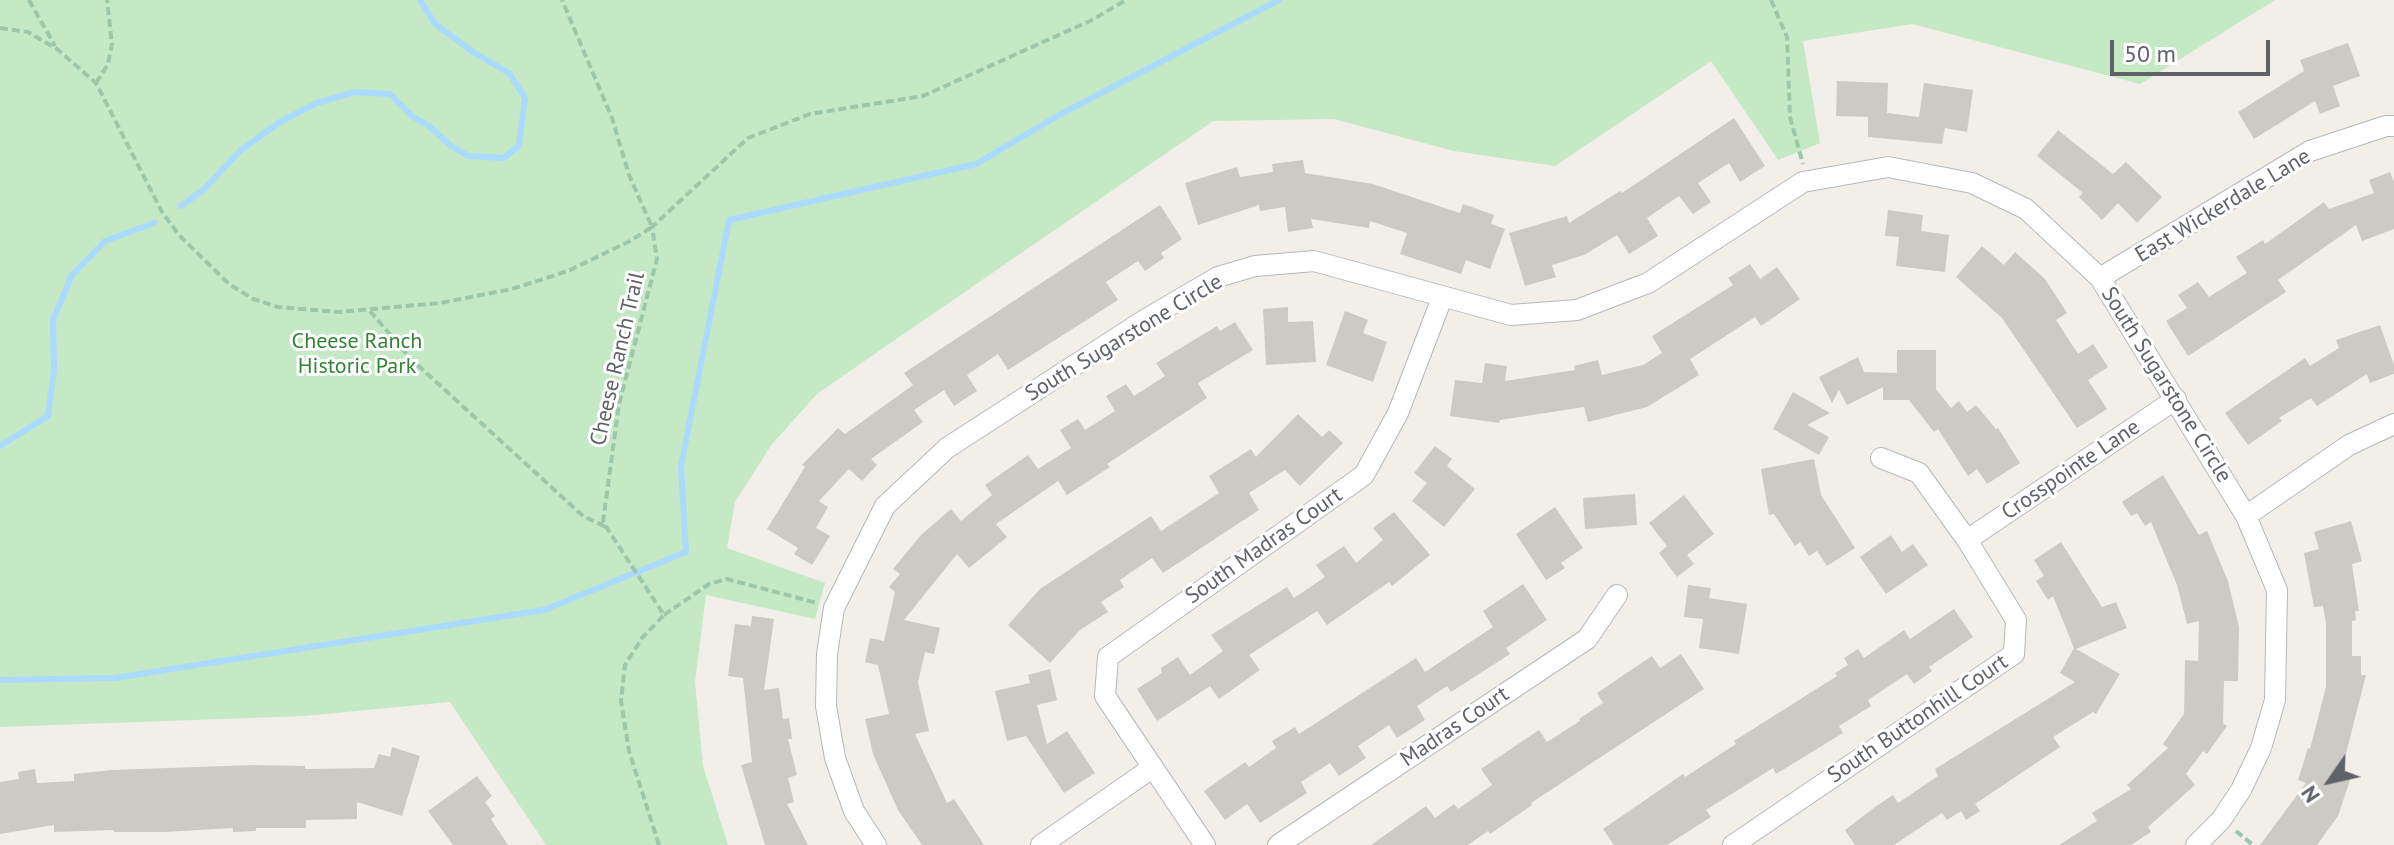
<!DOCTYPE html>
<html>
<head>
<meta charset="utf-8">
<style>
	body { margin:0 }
	#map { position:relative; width:2394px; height:845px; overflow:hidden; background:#f1efe8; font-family:"PT Sans",sans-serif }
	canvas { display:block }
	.north { position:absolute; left:2290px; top:741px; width:80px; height:80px; -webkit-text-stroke:6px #fff; paint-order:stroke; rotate:236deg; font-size:22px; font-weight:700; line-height:32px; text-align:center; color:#5f6368 }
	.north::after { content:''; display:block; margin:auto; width:28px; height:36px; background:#5f6368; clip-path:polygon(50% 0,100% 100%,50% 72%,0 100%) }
	.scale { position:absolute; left:2110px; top:40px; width:160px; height:36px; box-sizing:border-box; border:4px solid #5f6368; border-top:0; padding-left:10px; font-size:24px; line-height:28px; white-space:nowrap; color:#5f6368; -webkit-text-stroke:6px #fff; paint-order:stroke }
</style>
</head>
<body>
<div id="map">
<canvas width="2394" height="845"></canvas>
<div class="north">N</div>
<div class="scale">50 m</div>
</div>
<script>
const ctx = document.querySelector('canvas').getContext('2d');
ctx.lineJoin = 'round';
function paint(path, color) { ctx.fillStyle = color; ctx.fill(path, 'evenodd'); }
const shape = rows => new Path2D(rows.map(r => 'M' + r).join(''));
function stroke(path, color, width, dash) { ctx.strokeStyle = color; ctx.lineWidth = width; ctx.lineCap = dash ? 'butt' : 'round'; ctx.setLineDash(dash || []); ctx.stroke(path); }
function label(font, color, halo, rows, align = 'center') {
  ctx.font = font + ' "PT Sans",sans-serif'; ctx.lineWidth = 6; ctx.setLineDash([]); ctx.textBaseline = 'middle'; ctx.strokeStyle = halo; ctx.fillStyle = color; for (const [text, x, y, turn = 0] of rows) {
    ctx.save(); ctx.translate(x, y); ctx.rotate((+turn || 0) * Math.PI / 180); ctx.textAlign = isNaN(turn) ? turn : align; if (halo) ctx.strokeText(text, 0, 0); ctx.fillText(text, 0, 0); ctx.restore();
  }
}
const green = shape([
	[0,0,2275,0,2140,84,1912,24,1803,41,1820,143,1778,160,1711,61,1555,166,1454,151,1334,119,1213,121,818,393,772,444,735,502,727,548,825,583,815,619,706,595,695,682,703,766,728,845,546,845,450,702,304,716,0,727]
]);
const stream = shape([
	[181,206,203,190,241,150,280,122,317,103,354,92,390,94,412,116,429,126,451,146,468,156,504,158,519,145,525,98,509,73,473,52,435,24,420,0],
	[0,446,48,416,54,370,53,320,72,275,105,241,154,223],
	[0,680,115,678,544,610,686,552,681,466,729,220,976,164,1059,115,1279,0]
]);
const building = shape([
	[2348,43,2360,76,2333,86,2340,106,2320,114,2315,101,2254,139,2238,112,2304,71,2300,60],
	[1837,81,1888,83,1887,113,1919,117,1924,83,1973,90,1967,132,1945,128,1942,144,1868,137,1868,117,1836,116],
	[1734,118,1765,166,1740,182,1729,163,1698,183,1711,202,1693,214,1679,196,1647,218,1658,236,1629,254,1617,235,1584,255,1552,265,1556,277,1525,286,1509,233,1567,216,1569,223,1620,191,1622,193],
	[2058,130,2113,174,2126,162,2162,197,2137,223,2118,203,2102,220,2079,197,2083,193,2037,156],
	[1303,160,1305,173,1373,184,1460,213,1463,204,1494,215,1491,224,1505,229,1490,269,1466,260,1461,274,1400,254,1407,233,1370,221,1369,228,1311,219,1313,228,1288,232,1285,207,1260,211,1259,205,1198,225,1185,183,1237,167,1240,177,1273,172,1272,164],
	[2390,172,2394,182,2394,229,2362,241,2356,225,2278,280,2286,292,2188,356,2166,321,2187,308,2178,295,2198,282,2209,297,2247,273,2236,257,2263,240,2265,244,2324,202,2329,209,2374,193,2369,180],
	[1160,205,1182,239,1161,253,1164,258,1145,271,1138,261,1106,282,1118,300,1008,370,998,354,967,375,977,391,954,406,944,390,914,410,923,422,871,459,877,465,862,481,849,469,819,501,828,507,816,528,830,536,812,565,794,554,798,548,767,529,805,467,802,465,838,428,845,434,913,385,904,373],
	[1888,210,1923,215,1921,231,1949,235,1945,272,1896,266,1899,237,1885,236],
	[1982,246,2004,265,2015,252,2045,279,2067,313,2056,320,2078,354,2093,344,2108,367,2088,380,2107,409,2077,428,2002,318,1956,277],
	[1750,264,1760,279,1777,267,1800,299,1761,326,1755,317,1690,359,1699,375,1647,407,1588,422,1584,407,1500,420,1499,423,1450,416,1455,380,1482,383,1485,363,1507,366,1505,381,1575,370,1574,366,1598,360,1602,375,1643,365,1662,353,1652,336,1733,285,1728,278],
	[1288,307,1288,322,1313,321,1316,362,1266,365,1263,309],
	[1345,311,1368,320,1363,333,1387,342,1373,382,1326,365],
	[1235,322,1253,350,1198,383,1207,398,1107,464,1110,467,1067,495,1058,481,996,524,1007,537,969,568,957,554,904,620,940,628,934,654,925,652,918,682,929,731,915,734,947,803,954,799,984,845,922,845,898,810,873,754,865,719,889,714,878,665,865,662,870,638,884,641,895,592,889,587,900,574,893,569,921,535,951,509,961,521,992,495,985,485,1028,455,1038,469,1071,448,1060,430,1078,419,1085,430,1115,411,1106,396,1126,384,1134,396,1165,376,1156,363,1217,326,1220,331],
	[2380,325,2394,365,2394,374,2370,383,2367,374,2317,406,2311,398,2279,418,2282,421,2248,445,2225,413,2305,358,2310,366,2339,348,2336,340],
	[1897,350,1936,350,1936,389,1951,408,1959,401,1967,412,1976,405,1996,429,1998,428,2020,463,1987,484,1977,469,1968,476,1938,429,1934,432,1909,400,1883,400,1883,387,1847,405,1839,390,1832,403,1819,377,1858,357,1864,372,1897,373],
	[1793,392,1830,413,1807,425,1829,437,1819,455,1773,429],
	[1298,414,1322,437,1329,430,1343,443,1300,486,1285,470,1249,493,1259,510,1163,573,1152,558,1120,580,1124,587,1101,602,1108,612,1080,630,1050,663,1008,625,1040,589,1151,516,1161,531,1219,493,1209,476,1251,449,1256,457],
	[1435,446,1452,459,1447,466,1475,489,1444,527,1412,501,1427,483,1414,473],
	[1814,459,1821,495,1855,548,1827,566,1817,551,1809,556,1800,542,1795,546,1774,514,1769,515,1761,469],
	[2163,475,2199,535,2207,531,2228,581,2239,627,2238,681,2224,681,2223,723,2227,726,2207,754,2203,751,2186,774,2195,785,2148,827,2151,832,2131,845,2059,845,2097,821,2092,813,2131,789,2127,785,2168,748,2163,744,2184,714,2185,660,2198,661,2199,621,2187,624,2177,585,2151,522,2145,526,2137,513,2131,516,2122,502],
	[1635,494,1637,525,1585,529,1583,498],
	[1684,495,1714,534,1687,555,1694,564,1677,577,1659,553,1667,546,1649,523],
	[1555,507,1583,548,1561,563,1565,568,1546,580,1516,534],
	[1394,512,1430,555,1392,586,1389,582,1327,625,1317,611,1249,655,1260,670,1219,699,1210,686,1157,721,1137,689,1162,673,1161,668,1178,657,1190,675,1223,651,1211,635,1287,587,1294,598,1325,577,1316,565,1344,546,1356,563,1383,540,1373,528],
	[2351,521,2362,561,2352,564,2359,611,2355,611,2356,620,2352,621,2352,656,2361,656,2361,675,2366,675,2341,773,2351,777,2338,816,2317,845,2260,845,2306,783,2298,780,2308,748,2310,749,2326,687,2326,624,2323,606,2314,607,2304,553,2319,549,2314,532],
	[1891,535,1902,552,1913,544,1928,565,1886,594,1860,557],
	[2061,542,2102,607,2116,602,2127,628,2076,649,2120,674,2096,714,2093,712,2053,737,2060,747,1975,804,1980,811,1966,820,1961,811,1947,820,1942,813,1894,845,1855,845,1845,830,1875,807,1893,795,1898,803,1938,776,1935,769,2075,682,2060,673,2074,648,2053,596,2048,600,2036,581,2044,576,2034,560],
	[1523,584,1547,620,1506,648,1510,654,1451,692,1447,686,1417,706,1425,720,1397,738,1389,725,1358,746,1366,758,1339,776,1330,763,1301,782,1307,793,1260,823,1247,804,1225,820,1204,791,1245,762,1249,767,1276,748,1272,741,1295,727,1299,734,1416,658,1425,672,1493,627,1483,611],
	[1688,585,1711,588,1709,598,1747,604,1739,654,1699,648,1703,619,1684,617],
	[1954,609,1973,637,1929,667,1932,671,1914,684,1907,674,1868,700,1871,706,1839,726,1843,733,1776,774,1773,768,1706,810,1711,817,1667,845,1614,845,1603,829,1683,774,1685,777,1736,744,1734,741,1837,676,1835,673,1848,665,1844,658,1858,649,1864,658,1904,630,1910,639],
	[752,616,774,619,764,690,779,688,783,719,789,718,792,739,788,739,797,775,788,778,794,802,787,804,808,845,765,845,741,765,752,762,743,678,728,676,735,624,751,626],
	[1681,654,1704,689,1531,803,1532,805,1490,834,1488,831,1468,845,1371,845,1426,806,1435,818,1454,804,1458,809,1492,785,1481,769,1539,730,1547,742,1580,721,1579,719,1603,703,1597,693,1652,656,1660,668],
	[1050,669,1057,700,1037,705,1047,744,1067,731,1095,773,1064,793,1026,736,1007,741,995,691,1030,683,1028,675],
	[392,747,420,756,402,816,357,802,357,819,306,820,306,828,256,828,256,831,233,832,233,828,165,832,114,832,114,830,54,832,54,825,0,834,0,782,19,779,18,772,35,769,37,783,74,781,74,774,112,770,253,765,305,766,305,769,374,768,379,754,390,757],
	[477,776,492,796,485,802,495,816,491,819,508,845,453,845,428,811]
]);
const path = shape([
	[29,0,55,46],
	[1771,0,1787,37,1790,117,1803,164],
	[0,28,28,32,57,49,96,83,162,212,179,235,229,284,253,299,278,307,338,312,440,303,512,289,568,271,630,241,652,227,629,175,612,118,562,0],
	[96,83,108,64,112,44,107,0],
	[370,311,411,359,583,516,606,527],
	[664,615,709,584,727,579,817,603],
	[2236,831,2253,845],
	[659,845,629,751,621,701,625,665,642,638,664,615,603,522,619,404,657,259,652,227,748,138,810,114,923,96,1092,20,1126,0]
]);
const minor = shape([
	[2100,278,2310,151,2386,126,2394,126],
	[2246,516,2349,445,2394,424],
	[1967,540,2176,399],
	[876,845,854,811,835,758,826,706,827,654,834,608,885,506,947,448,1143,321,1218,277,1255,266,1314,261,1511,315,1577,310,1648,283,1803,182,1888,167,1972,183,2026,209,2100,278,2246,516,2277,590,2275,700,2261,748,2241,790,2221,820,2196,845],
	[1041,845,1152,768],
	[1205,845,1105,696,1108,657,1364,475,1398,413,1442,298],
	[1278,845,1587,639,1617,595],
	[1733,845,2014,654,2016,620,1967,540,1919,473,1881,458]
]);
const streetNames = [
	["East Wickerdale Lane",2223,206,-31],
	["South Sugarstone Circle",1124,338,-31],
	["Cheese Ranch Trail",618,359,-77],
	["South Sugarstone Circle",2166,385,58],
	["Crosspointe Lane",2071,470,-34],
	["South Madras Court",1264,546,-35],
	["South Buttonhill Court",1918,719,-34],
	["Madras Court",1455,727,-34]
];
const parkNames = [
	["Cheese Ranch",357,342],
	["Historic Park",357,367]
];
paint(green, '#c5e8c5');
stroke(stream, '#aadaff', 6);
paint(building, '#cccac5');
stroke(minor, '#b5b8bc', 22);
stroke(path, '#9cc7a9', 4, [8, 4]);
stroke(minor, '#fff', 20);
label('22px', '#5f6368', '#fff', streetNames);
label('22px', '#348238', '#fff', parkNames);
</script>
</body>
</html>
